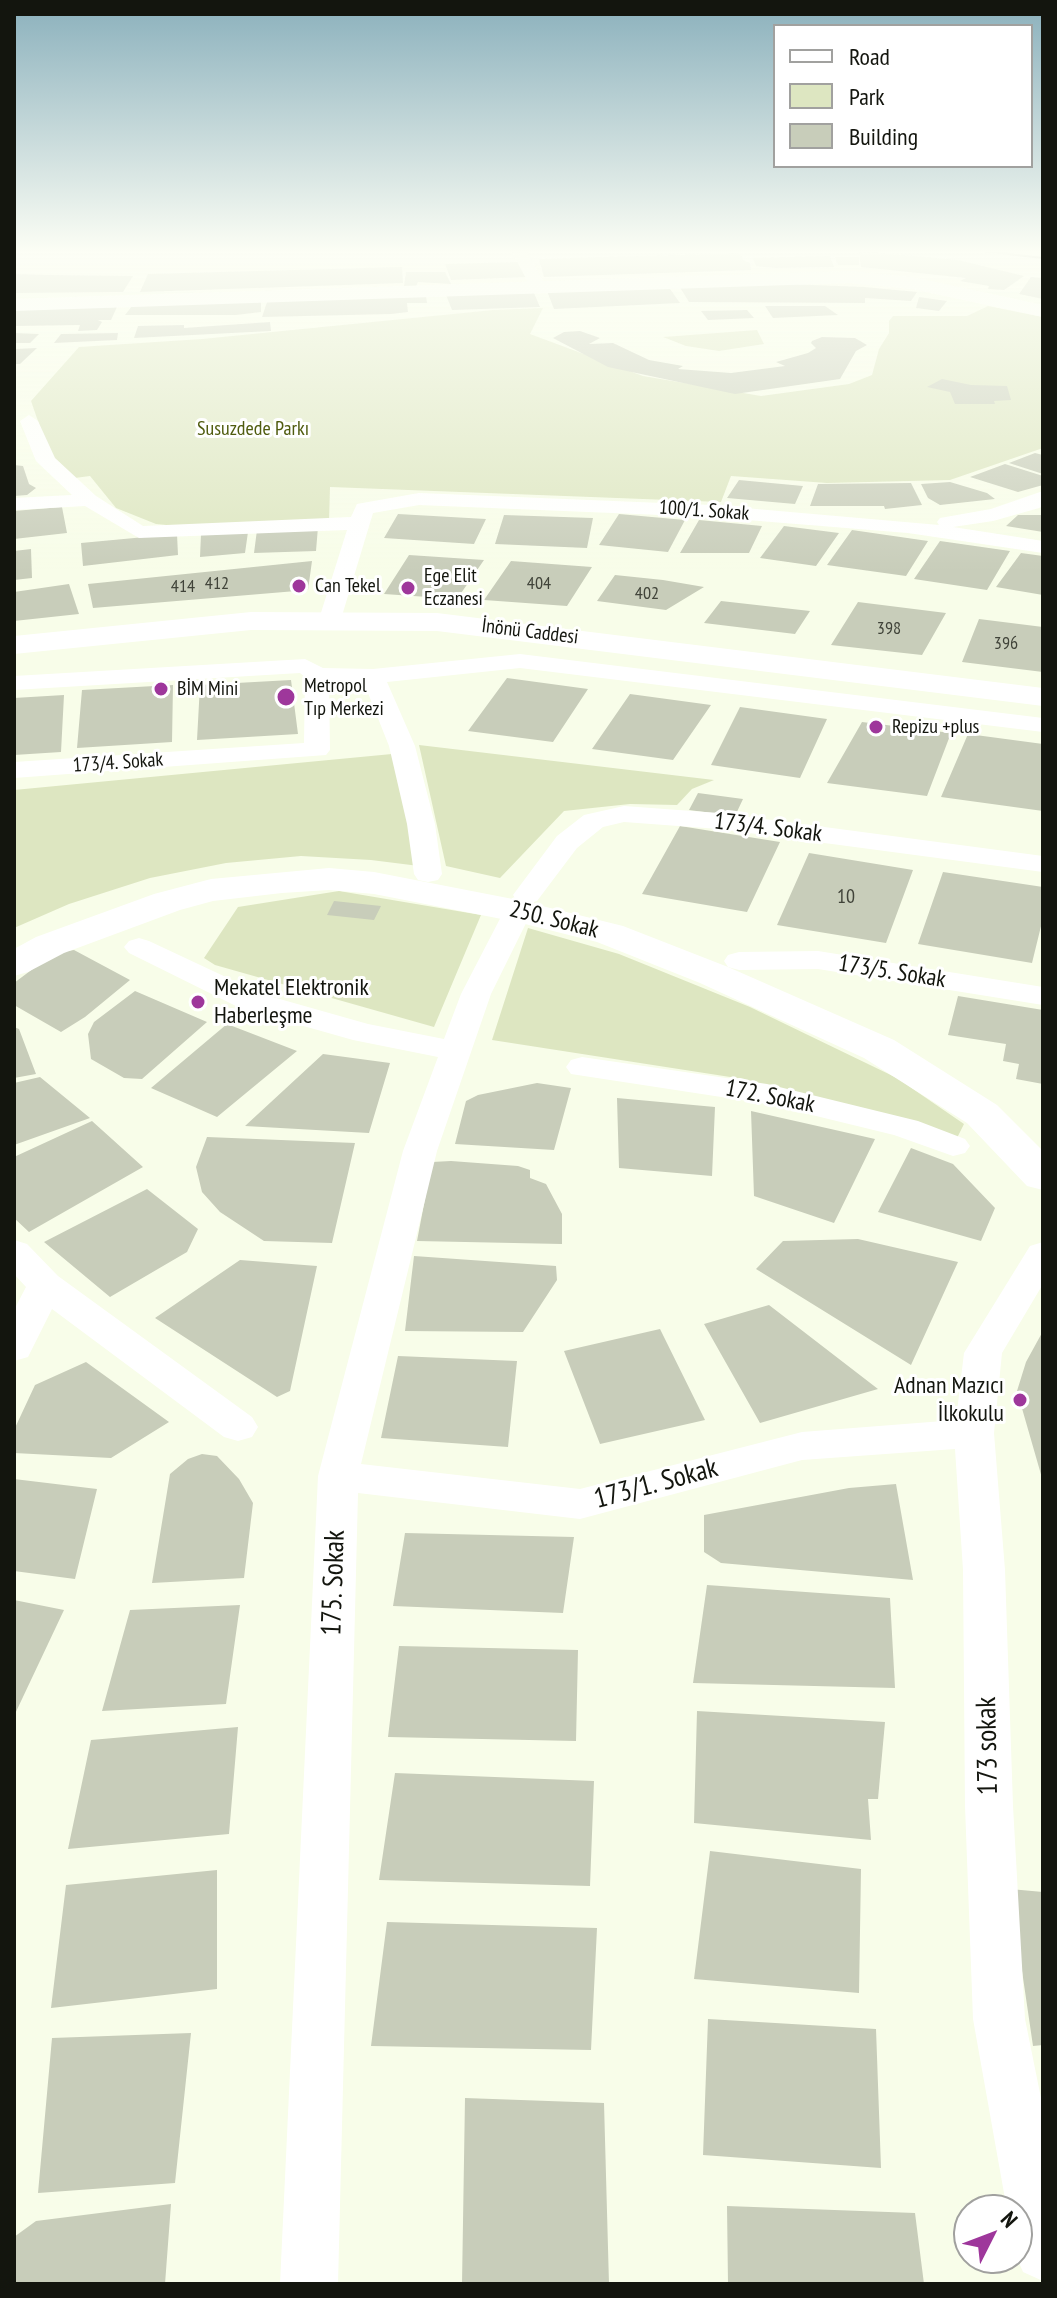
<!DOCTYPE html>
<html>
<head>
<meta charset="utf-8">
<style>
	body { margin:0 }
	#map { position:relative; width:1057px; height:2298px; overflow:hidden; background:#f8fde9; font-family:"PT Sans Narrow",sans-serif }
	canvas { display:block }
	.frame { position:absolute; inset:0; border:16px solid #13150e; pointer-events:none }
	.legend { position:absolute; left:773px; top:24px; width:260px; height:144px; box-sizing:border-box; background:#fff; border:2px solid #a1a19f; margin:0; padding:10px 14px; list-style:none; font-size:24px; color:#13150e }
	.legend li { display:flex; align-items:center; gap:16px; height:40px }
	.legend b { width:40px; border:2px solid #a1a19f }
	.north { position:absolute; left:953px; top:2194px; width:80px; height:80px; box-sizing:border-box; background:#fff; border:2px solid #a1a19f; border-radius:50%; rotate:48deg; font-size:22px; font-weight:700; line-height:32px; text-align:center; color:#13150e }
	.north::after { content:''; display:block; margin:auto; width:28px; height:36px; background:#9e379b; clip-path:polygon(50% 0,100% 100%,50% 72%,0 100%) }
</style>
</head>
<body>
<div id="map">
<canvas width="1057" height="2298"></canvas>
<div class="frame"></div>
<ul class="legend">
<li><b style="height:10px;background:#fff"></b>Road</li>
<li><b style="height:22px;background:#dde6c1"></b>Park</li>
<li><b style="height:22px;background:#c8cdba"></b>Building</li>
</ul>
<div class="north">N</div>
</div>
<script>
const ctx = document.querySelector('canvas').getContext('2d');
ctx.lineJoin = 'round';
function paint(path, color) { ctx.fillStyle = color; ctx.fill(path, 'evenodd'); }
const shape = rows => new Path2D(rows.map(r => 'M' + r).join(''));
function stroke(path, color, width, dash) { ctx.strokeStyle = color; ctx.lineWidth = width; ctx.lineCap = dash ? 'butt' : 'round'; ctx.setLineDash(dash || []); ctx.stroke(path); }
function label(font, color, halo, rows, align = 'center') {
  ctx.font = font + ' "PT Sans Narrow",sans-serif'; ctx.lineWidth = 6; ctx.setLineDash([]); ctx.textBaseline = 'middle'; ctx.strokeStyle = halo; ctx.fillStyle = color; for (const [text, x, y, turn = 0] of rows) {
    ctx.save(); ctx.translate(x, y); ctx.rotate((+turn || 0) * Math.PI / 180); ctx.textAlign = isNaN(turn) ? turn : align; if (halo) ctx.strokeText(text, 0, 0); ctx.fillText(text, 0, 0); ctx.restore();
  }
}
const green = shape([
	[988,306,1043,317,1043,448,950,480,827,483,731,476,721,502,330,487,329,522,188,527,156,524,116,508,90,476,75,478,49,453,31,401,79,347,202,339,493,310,543,308,530,334,643,376,761,396,849,384,872,375,879,349,889,333,889,321,893,316,967,316],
	[757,330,764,344,719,351,686,346,663,337],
	[419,745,714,780,692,789,677,805,630,804,564,811,500,878,446,866],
	[392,754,419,866,371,860,301,856,226,863,150,878,69,904,14,928,14,790],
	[339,891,481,915,434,1027,215,965,204,958,238,907],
	[528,928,619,954,750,1007,897,1078,964,1124,957,1138,743,1079,492,1040]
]);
const building = shape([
	[859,251,958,260,1024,276,1004,290,988,289,989,286,960,281,966,278,861,267],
	[741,253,743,260,750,263,751,270,544,277,539,259],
	[830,256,834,267,775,268,756,266,753,258],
	[835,257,859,257,859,265,838,265],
	[521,262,528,277,451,280,445,264],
	[402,267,403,283,140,292,148,274],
	[406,272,445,272,451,284,418,282,416,286,404,286],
	[14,274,52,275,133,276,123,292,14,293],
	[1031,277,1043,278,1043,299,1019,294],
	[789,284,864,287,917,292,911,301,865,298,865,303,689,302,679,286],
	[668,286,680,303,554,309,547,291],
	[534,293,540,307,452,310,446,295],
	[426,296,427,303,407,303,408,312,391,314,262,317,267,302],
	[919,297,947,301,939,311,916,308],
	[261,302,261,312,236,315,125,315,132,306],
	[765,306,825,306,838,315,773,318],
	[117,307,111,320,98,320,102,322,97,330,78,331,80,325,14,326,14,308],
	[747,310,754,318,708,320,701,311],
	[270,322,271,331,134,338,138,326,184,325,184,328],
	[580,331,600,338,589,344,613,343,649,360,683,366,678,369,731,373,785,366,776,362,808,353,816,348,811,343,812,341,822,337,855,338,867,345,856,351,840,379,735,394,608,367,553,338,564,332],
	[14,333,39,334,30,343,14,343],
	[118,333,117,340,54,343,61,334],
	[37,348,20,364,14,364,14,349],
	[942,379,971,385,1007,386,1011,400,994,401,995,404,955,404,950,392,927,387],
	[1035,453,1043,455,1043,474,1009,463],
	[1005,464,1043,476,1043,485,1018,492,970,477],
	[14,465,23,466,29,484,36,488,27,495,14,496],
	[739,480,803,486,795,504,727,498],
	[950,482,987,493,995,499,940,505,928,498,921,484],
	[911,483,922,505,885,509,884,506,810,506,818,484],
	[62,507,67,533,14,539,14,511],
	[398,514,486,519,474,544,384,538],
	[619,514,685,520,668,552,599,545],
	[504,515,593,518,587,548,495,544],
	[1018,515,1043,515,1043,532,1006,526],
	[699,520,762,526,749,553,680,553],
	[784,526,839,533,816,566,760,558],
	[318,527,316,551,254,553,257,530],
	[852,530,928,541,906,576,827,565],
	[248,532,245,553,200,557,201,534],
	[177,534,178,555,83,566,81,543],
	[940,541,1010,551,987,590,914,579],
	[31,549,32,578,14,580,14,551],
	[1021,553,1043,556,1043,595,996,587],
	[409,555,484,560,457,599,384,594],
	[312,561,308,590,93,608,88,584],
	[511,561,592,567,567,606,484,600],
	[615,575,663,580,704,587,666,610,597,601],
	[69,584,79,614,14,621,14,592],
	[721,601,810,611,795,634,704,623],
	[858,602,946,613,922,655,831,645],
	[979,619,1043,627,1043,672,962,662],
	[507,678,588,689,553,742,468,731],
	[291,680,298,734,197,740,200,685],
	[173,685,172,742,77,748,82,690],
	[630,694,711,705,673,760,592,749],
	[64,695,61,752,14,755,14,698],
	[740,707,827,719,800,778,711,765],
	[862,722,951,733,927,796,827,783],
	[968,734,1043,744,1043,811,941,797],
	[698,793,743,799,735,816,689,810],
	[680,826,780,842,747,912,642,894],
	[809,853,913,870,886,943,777,925],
	[943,872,1043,887,1043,918,1032,963,918,944],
	[334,901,381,906,374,920,327,915],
	[74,950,130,980,85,1017,61,1032,14,1005,14,983,54,953],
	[135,991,207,1022,142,1079,124,1078,91,1059,88,1034,94,1022],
	[958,996,1043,1010,1043,1084,1016,1079,1019,1064,1003,1061,1006,1044,948,1035],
	[227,1024,297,1051,217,1117,151,1088],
	[14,1027,19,1029,36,1074,14,1078],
	[323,1054,390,1063,369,1133,245,1126],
	[40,1077,90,1118,14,1145,14,1083],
	[537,1083,571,1088,554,1150,455,1144,466,1101,478,1095],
	[617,1098,715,1107,712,1176,619,1168],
	[751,1111,875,1139,834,1223,754,1196],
	[92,1121,143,1167,29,1232,14,1218,14,1157],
	[207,1137,355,1143,332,1243,264,1241,220,1212,202,1192,196,1167],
	[911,1148,953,1164,995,1208,981,1241,878,1212],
	[451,1161,518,1166,530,1170,530,1178,546,1184,562,1214,562,1244,417,1241,432,1162],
	[147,1189,198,1229,187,1252,110,1297,44,1242],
	[858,1239,958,1262,911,1365,756,1269,783,1241],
	[414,1256,556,1266,557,1280,523,1332,405,1331],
	[240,1260,317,1266,290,1391,277,1397,155,1318],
	[769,1305,878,1389,760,1423,704,1324],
	[660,1329,705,1420,600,1444,564,1351],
	[1043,1331,1043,1478,1042,1478,1017,1391,1026,1362],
	[398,1356,517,1361,508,1447,381,1438],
	[86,1362,169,1422,111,1458,14,1453,14,1430,35,1385],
	[202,1454,217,1456,239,1479,253,1503,244,1578,152,1583,170,1474,188,1459],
	[14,1479,97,1489,75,1579,14,1571],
	[896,1484,913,1580,721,1563,704,1552,704,1515,849,1488],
	[405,1533,574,1537,563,1613,393,1606],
	[707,1585,890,1598,895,1688,693,1683],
	[14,1600,64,1610,14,1716],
	[240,1605,226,1704,102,1711,130,1610],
	[399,1646,578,1650,576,1741,388,1737],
	[697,1711,885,1722,878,1799,868,1799,871,1840,694,1823],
	[238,1727,229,1834,68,1849,91,1740],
	[395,1773,594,1781,590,1886,379,1880],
	[710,1851,861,1869,859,1993,694,1979],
	[217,1870,217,1989,51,2008,66,1885],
	[1010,1889,1043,1892,1043,2045,1033,2046],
	[387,1922,597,1928,591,2050,371,2046],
	[708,2019,876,2029,881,2168,703,2155],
	[191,2033,175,2183,38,2193,52,2038],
	[465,2098,604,2103,609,2284,462,2284],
	[171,2204,165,2284,14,2284,14,2237,36,2221],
	[727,2206,915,2213,924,2284,728,2284]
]);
const street = shape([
	[511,250,526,250,546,287,544,290,532,290,511,250],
	[29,415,38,421,55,458,96,496,143,526,351,517,357,504,419,493,710,505,939,525,937,522,940,518,991,509,1043,491,1043,506,1039,508,993,521,953,527,1043,541,1043,553,908,533,710,517,419,505,373,513,341,619,338,624,330,626,322,624,319,619,347,530,139,538,85,506,14,510,14,498,72,495,36,461,20,421,29,415],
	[520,654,1043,718,1043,732,520,668,387,682,415,746,435,824,442,874,438,880,428,882,418,880,414,874,407,824,389,746,364,683,329,682,330,750,326,755,14,778,14,762,304,743,305,677,300,673,14,690,14,676,305,659,323,668,373,669,520,654],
	[624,806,719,813,1043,856,1043,872,719,829,624,822,603,827,577,848,537,901,527,904,517,901,513,895,557,836,584,815,624,806],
	[518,902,528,905,532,911,491,994,437,1151,361,1464,580,1489,802,1432,956,1420,964,1353,1030,1246,1043,1242,1043,1284,1002,1353,994,1433,1005,1570,1013,1806,1025,2019,1043,2108,1043,2281,1023,2272,1017,2258,1017,2210,1007,2210,973,2019,965,1806,963,1570,955,1449,802,1460,580,1519,358,1493,338,2284,280,2284,318,1476,403,1151,438,1057,353,1040,240,1008,129,953,124,947,129,941,139,938,149,941,262,994,368,1024,444,1039,461,994,504,911,508,905,518,902],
	[818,951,1043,987,1043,1005,818,969,739,970,728,967,724,961,728,955,739,952,818,951],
	[582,1057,767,1084,918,1121,965,1139,970,1146,965,1153,953,1156,894,1135,767,1104,571,1074,566,1067,571,1060,582,1057],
	[14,1240,27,1244,58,1276,252,1417,258,1427,252,1437,238,1441,224,1437,52,1309,28,1357,14,1361,14,1310,26,1287,14,1274,14,1240]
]);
const secondary = shape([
	[329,868,374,872,518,900,623,926,728,967,894,1040,997,1105,1043,1151,1043,1190,1027,1186,967,1123,864,1058,700,983,597,942,517,922,374,894,329,890,282,893,213,901,180,910,64,953,28,972,14,976,14,949,36,937,154,894,211,879,329,868]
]);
const primary = shape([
	[1006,250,1043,250,1043,260,1008,254,1006,250],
	[849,271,912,277,1043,305,1043,317,912,289,849,283,14,311,14,299,849,271],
	[251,612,437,613,1043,688,1043,706,437,631,251,630,14,654,14,636,251,612]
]);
const tram = shape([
	[975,250,1043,258]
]);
const markers = [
	[299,586,8,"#9e379b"],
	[408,588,8,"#9e379b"],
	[161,689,8,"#9e379b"],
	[286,697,10,"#9e379b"],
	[876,727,8,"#9e379b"],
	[198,1002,8,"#9e379b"],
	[1020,1400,8,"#9e379b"]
];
const farNumbernames = [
	["412",217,584],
	["404",539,584],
	["414",183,587],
	["402",647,594],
	["398",889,629],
	["396",1006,644]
];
const farParknames = [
	["Susuzdede Parkı",253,429]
];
const farStreetnames = [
	["100/1. Sokak",704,511,4],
	["İnönü Caddesi",530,632,7],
	["173/4. Sokak",118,763,-4]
];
const farPoinames = [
	["Ege Elit",424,576],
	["Eczanesi",424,599],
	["Can Tekel",315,586],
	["Metropol",304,686],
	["Tıp Merkezi",304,709],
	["BİM Mini",177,689],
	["Repizu +plus",892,727]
];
const numberNames = [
	["10",846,897]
];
const streetNames = [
	["173/4. Sokak",768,828,7],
	["250. Sokak",554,920,14],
	["173/5. Sokak",892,972,9],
	["172. Sokak",770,1097,11]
];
const poiNames = [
	["Mekatel Elektronik",214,988],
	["Haberleşme",214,1016],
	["Adnan Mazıcı",1004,1386,"right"],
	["İlkokulu",1004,1414,"right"]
];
const nearStreetnames = [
	["173/1. Sokak",656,1484,-15],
	["175. Sokak",334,1583,-88],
	["173 sokak",988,1746,-91]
];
paint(green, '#dde6c1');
paint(building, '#c8cdba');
paint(street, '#fff');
paint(secondary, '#fff');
paint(primary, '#fff');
stroke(tram, '#3a3d33', 2);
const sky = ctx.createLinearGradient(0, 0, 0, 572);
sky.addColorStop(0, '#8ab0bc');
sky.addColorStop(0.44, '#fcfef5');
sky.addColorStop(1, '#fcfef500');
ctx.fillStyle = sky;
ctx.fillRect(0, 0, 1057, 572);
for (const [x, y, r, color] of markers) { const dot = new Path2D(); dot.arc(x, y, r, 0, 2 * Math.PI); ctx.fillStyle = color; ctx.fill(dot); stroke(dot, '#fff', 3); }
label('18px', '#404339', null, farNumbernames);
label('20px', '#505c0f', '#fff', farParknames);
label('20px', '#13150e', '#fff', farStreetnames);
label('20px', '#13150e', '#fff', farPoinames, 'left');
label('20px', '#404339', null, numberNames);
label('24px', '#13150e', '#fff', streetNames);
label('24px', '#13150e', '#fff', poiNames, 'left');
label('28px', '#13150e', '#fff', nearStreetnames);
</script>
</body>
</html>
